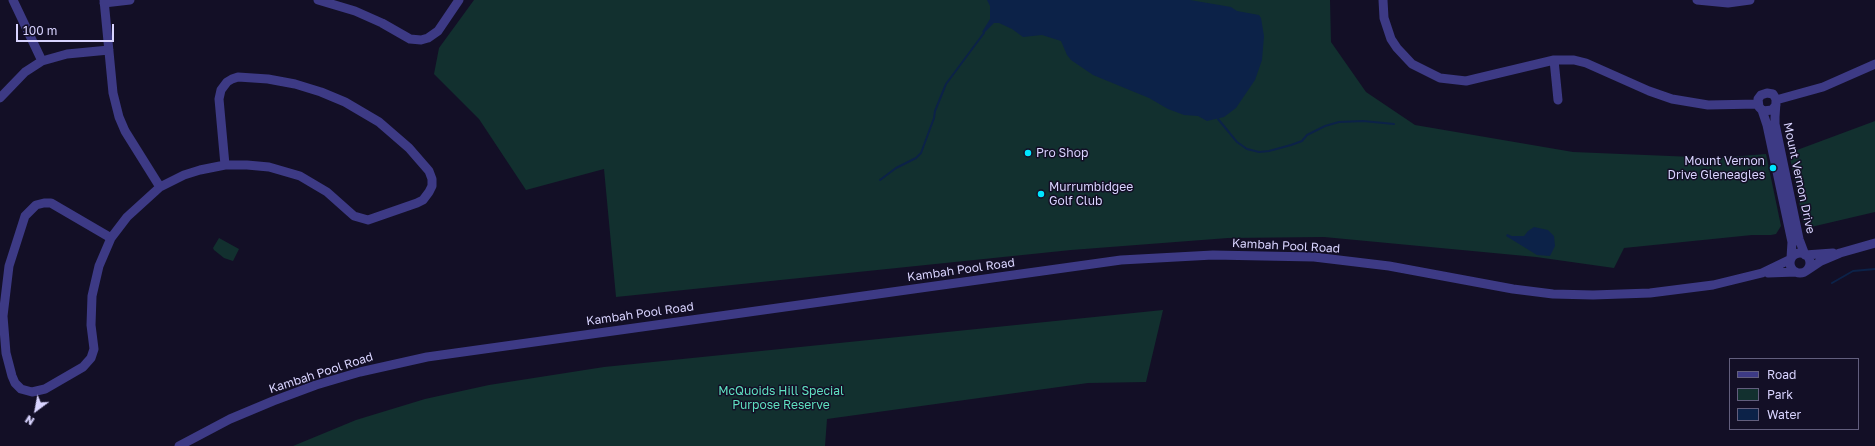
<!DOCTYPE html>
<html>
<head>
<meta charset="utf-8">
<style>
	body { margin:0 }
	#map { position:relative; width:1875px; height:446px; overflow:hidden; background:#130f26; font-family:"Golos Text",sans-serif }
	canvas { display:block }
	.legend { position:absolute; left:1729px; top:358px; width:130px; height:72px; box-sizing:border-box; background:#130f26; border:1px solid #625e7d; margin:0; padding:5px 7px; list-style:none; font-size:12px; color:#d9d4ff }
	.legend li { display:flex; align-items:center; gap:8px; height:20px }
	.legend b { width:20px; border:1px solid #625e7d }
	.north { position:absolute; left:16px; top:390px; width:40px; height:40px; -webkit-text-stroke:3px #130f26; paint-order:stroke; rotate:212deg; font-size:11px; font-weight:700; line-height:16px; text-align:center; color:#d9d4ff }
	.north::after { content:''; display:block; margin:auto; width:14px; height:18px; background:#d9d4ff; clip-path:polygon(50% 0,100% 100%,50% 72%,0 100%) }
	.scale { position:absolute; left:16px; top:24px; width:98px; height:18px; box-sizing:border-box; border:2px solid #d9d4ff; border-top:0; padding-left:5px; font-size:12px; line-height:14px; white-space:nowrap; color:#d9d4ff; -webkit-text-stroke:3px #130f26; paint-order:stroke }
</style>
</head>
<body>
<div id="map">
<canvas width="1875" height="446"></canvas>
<ul class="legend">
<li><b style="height:5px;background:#3d3a85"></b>Road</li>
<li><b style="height:11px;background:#12302f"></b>Park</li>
<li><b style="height:11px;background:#0c2248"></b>Water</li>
</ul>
<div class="north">N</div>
<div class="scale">100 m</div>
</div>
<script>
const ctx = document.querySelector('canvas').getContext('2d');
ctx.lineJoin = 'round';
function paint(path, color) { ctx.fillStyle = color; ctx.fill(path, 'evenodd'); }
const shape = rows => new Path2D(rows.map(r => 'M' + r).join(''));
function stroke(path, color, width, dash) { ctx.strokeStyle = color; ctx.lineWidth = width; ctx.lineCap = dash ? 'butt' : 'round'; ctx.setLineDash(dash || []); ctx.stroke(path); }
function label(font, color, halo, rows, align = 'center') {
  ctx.font = font + ' "Golos Text",sans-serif'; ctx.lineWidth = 3; ctx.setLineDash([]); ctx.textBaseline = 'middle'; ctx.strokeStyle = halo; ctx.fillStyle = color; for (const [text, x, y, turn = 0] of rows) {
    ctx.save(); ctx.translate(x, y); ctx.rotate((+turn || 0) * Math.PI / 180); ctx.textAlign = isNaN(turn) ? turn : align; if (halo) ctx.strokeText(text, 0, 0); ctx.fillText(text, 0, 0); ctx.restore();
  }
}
const green = shape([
	[474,0,1330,0,1331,42,1366,92,1415,125,1573,152,1718,158,1766,154,1781,226,1776,234,1771,235,1752,235,1624,248,1614,268,1536,257,1324,237,1228,238,1071,250,616,297,604,169,526,190,479,119,434,74,439,48],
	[1875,121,1875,212,1811,227,1803,222,1789,153],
	[219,238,239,249,233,261,224,258,214,250,213,248],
	[1163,310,1146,382,1088,383,827,419,825,446,293,446,356,420,425,399,489,385,604,367]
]);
const water = shape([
	[987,0,1190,0,1231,7,1237,11,1259,15,1261,18,1264,36,1262,60,1255,80,1236,108,1224,117,1207,121,1198,116,1184,115,1168,109,1149,98,1093,75,1071,60,1067,55,1061,41,1042,35,1023,37,1012,29,999,23,994,23,984,33,982,32,990,19,990,6],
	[1534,227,1548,230,1554,236,1555,246,1550,256,1537,255,1506,236,1507,234,1512,236,1524,236,1528,231]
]);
const stream = shape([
	[1218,119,1237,142,1247,149,1259,152,1269,151,1291,145,1302,141,1307,135,1325,126,1339,122,1363,121,1394,124],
	[880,180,896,168,916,158,921,153,934,118,935,111,946,84,984,33],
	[1832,283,1853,271,1875,269]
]);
const minor = shape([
	[13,0,42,61],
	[104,0,113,93,119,117,125,131,160,187],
	[318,0,355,11,382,23,410,39,421,40,428,38,438,31,459,0],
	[1383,0,1384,18,1391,39,1397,48,1412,64,1440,78,1466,81,1554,60,1574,60,1586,63,1649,91,1672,99,1708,105,1758,104],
	[1697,0,1728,3,1750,0],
	[104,3,130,0],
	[1554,60,1558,100],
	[0,98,25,72,42,61,67,54,109,50],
	[1776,100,1823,87,1875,64],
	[1776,105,1772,110,1763,111,1759,107,1758,99,1761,95,1767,93,1773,94,1776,99,1776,102,1775,117,1775,124,1799,239,1805,255],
	[1762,110,1767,125,1792,242,1791,258],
	[111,238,99,266,92,296,91,325,94,349,91,358,83,367,45,389,32,392,21,389,15,383,12,376,6,353,3,316,9,266,25,216,36,205,44,203,51,203,111,238,127,217,160,187,184,175,200,170,225,165,219,99,221,90,227,82,232,79,238,77,268,79,295,84,321,92,345,102,379,122,409,148,429,171,432,179,432,186,429,192,423,200,417,203,368,220,354,216,327,192,300,176,269,167,247,165,225,165],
	'1790 263a10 10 0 1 1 20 0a10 10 0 1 1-20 0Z',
	[1805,255,1833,253],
	[1806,271,1821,261,1840,253,1875,243],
	[1768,273,1796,272],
	[179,446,230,419,273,401,316,385,360,372,427,357,1121,260,1213,255,1314,257,1389,266,1513,289,1553,294,1593,295,1650,293,1713,285,1762,273,1791,259]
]);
const markers = [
	[1028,153,4,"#00e5ff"],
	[1773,168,4,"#00e5ff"],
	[1041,194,4,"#00e5ff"]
];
const poiNames = [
	["Pro Shop",1036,153],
	["Mount Vernon",1765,161,"right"],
	["Drive Gleneagles",1765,175,"right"],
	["Murrumbidgee",1049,187],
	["Golf Club",1049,201]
];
const streetNames = [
	["Mount Vernon Drive",1799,178,78],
	["Kambah Pool Road",1286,246,3],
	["Kambah Pool Road",961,270,-8],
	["Kambah Pool Road",640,314,-8],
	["Kambah Pool Road",321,373,-18]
];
const parkNames = [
	["McQuoids Hill Special",781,391],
	["Purpose Reserve",781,405]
];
paint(green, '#12302f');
paint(water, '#0c2248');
stroke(stream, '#0c2248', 2);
stroke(minor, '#3d3a85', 9);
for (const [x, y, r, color] of markers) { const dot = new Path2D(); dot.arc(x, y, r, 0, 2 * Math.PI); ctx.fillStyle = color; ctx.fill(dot); stroke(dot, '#130f26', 1.5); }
label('12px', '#d9d4ff', '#130f26', poiNames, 'left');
label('12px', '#d9d4ff', '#130f26', streetNames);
label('12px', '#5fe0c0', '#130f26', parkNames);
</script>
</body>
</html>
